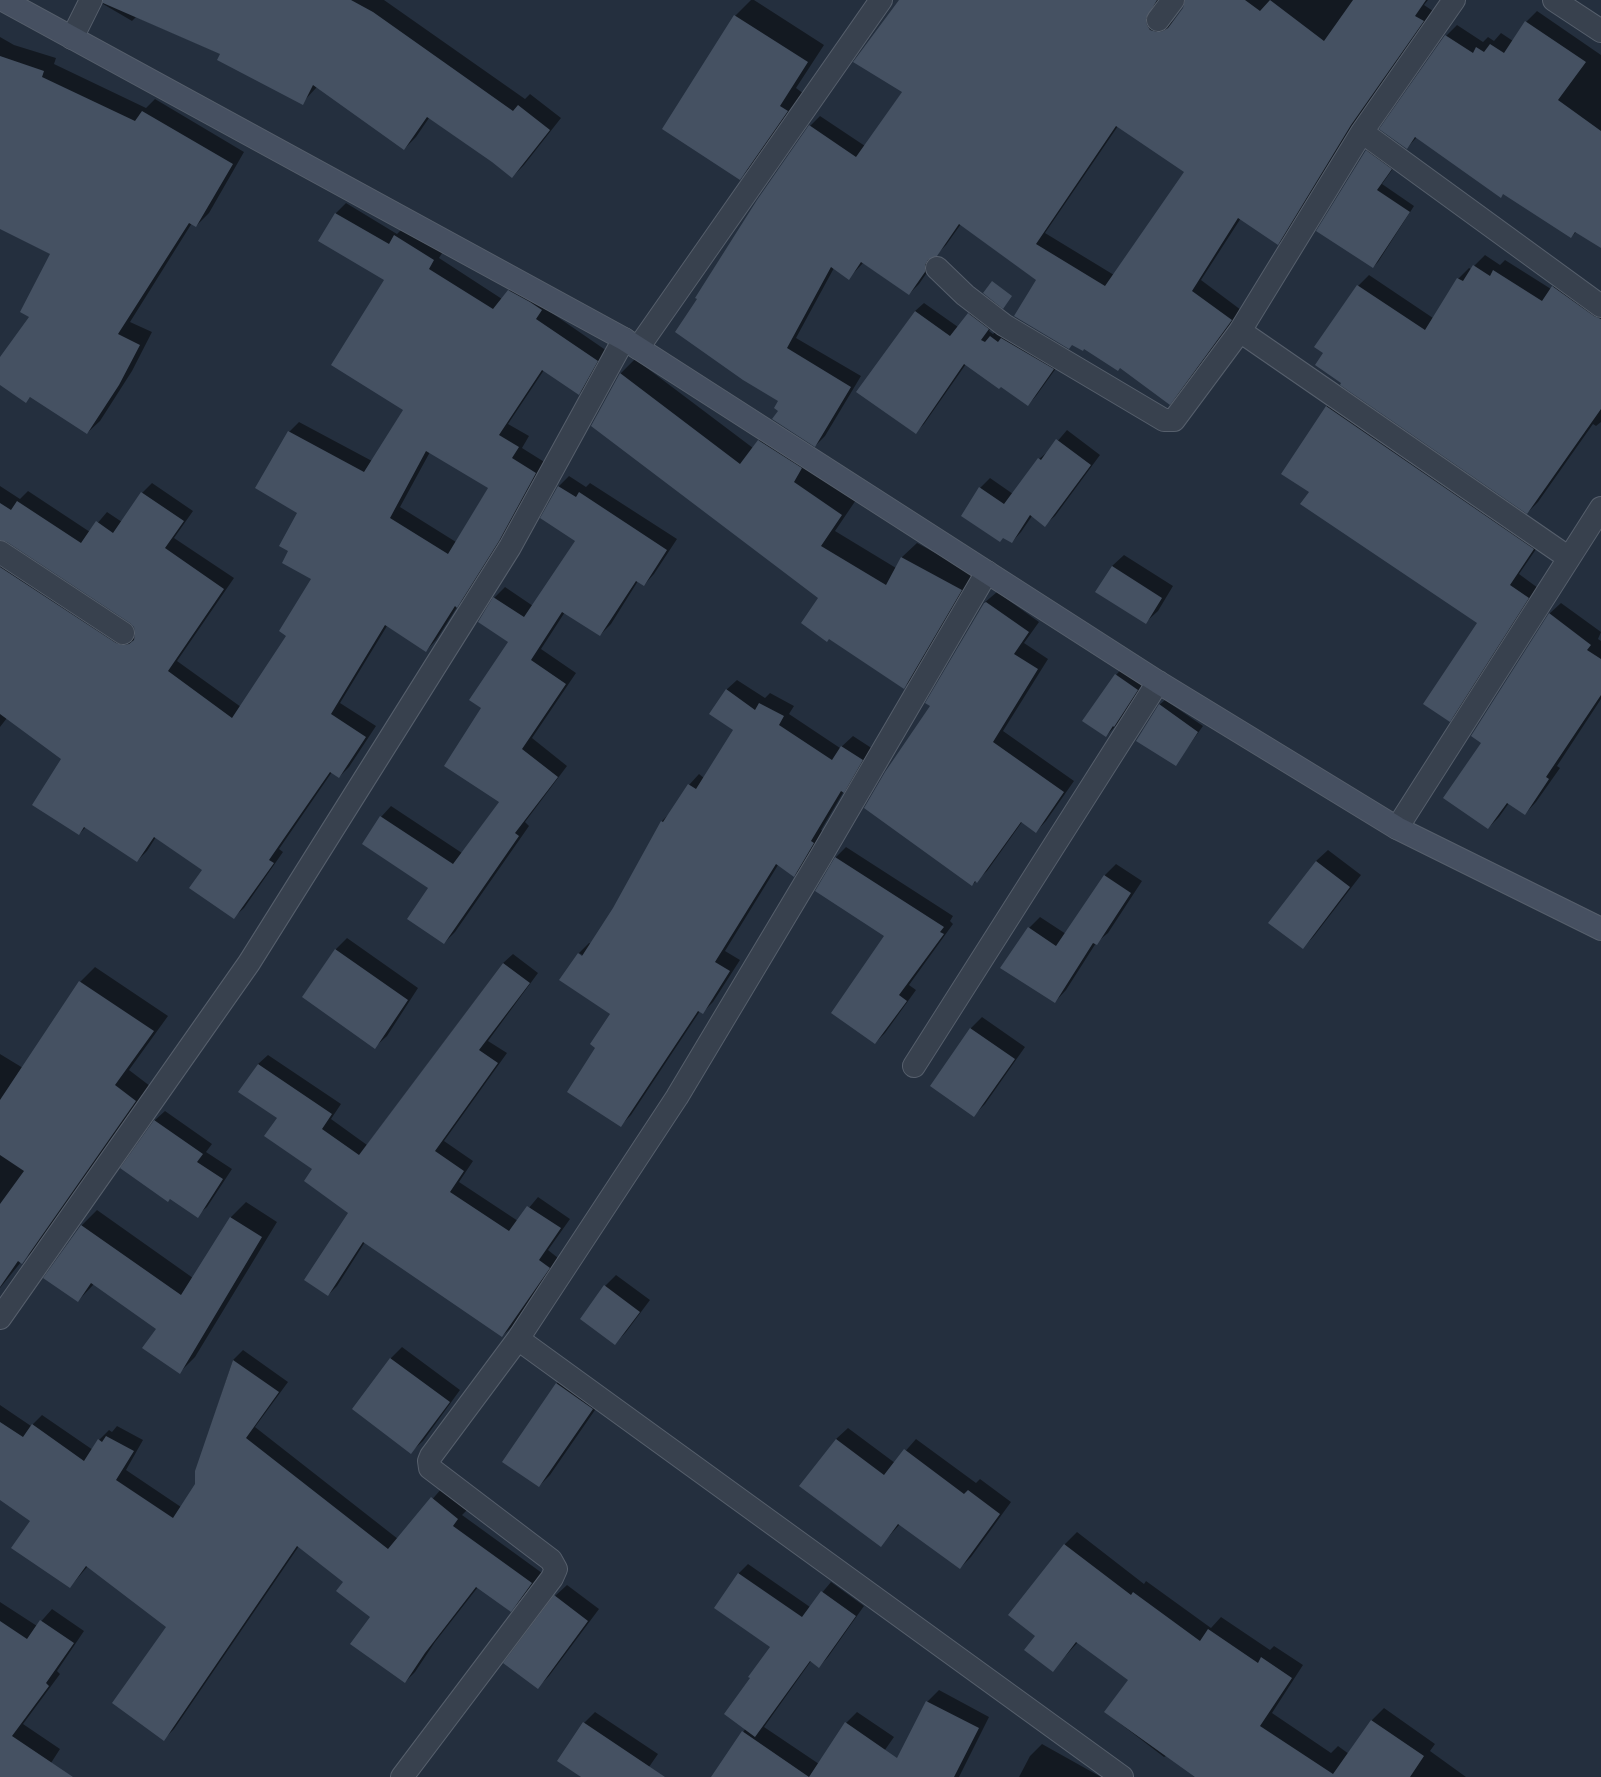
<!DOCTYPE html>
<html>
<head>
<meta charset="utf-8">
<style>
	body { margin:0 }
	canvas { display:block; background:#242f3e }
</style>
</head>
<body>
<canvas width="1601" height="1777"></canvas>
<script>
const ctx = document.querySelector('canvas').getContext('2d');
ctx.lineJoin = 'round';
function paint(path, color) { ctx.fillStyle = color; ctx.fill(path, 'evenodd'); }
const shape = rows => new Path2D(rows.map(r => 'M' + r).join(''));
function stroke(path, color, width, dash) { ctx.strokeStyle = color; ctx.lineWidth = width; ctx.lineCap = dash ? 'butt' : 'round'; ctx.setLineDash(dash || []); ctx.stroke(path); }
const shadow = shape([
	[103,0,384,0,525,99,530,94,561,118,524,165,512,177,492,161,429,118,416,137,404,149,317,87,302,103,221,54,136,17,132,21,103,4],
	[751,0,754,0,824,45,796,88,804,94,757,161,740,178,663,129,735,16],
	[900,0,1159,0,1155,7,1167,23,1172,22,1184,8,1186,0,1428,0,1424,5,1433,11,1288,234,1278,244,1241,218,1201,280,1241,310,1180,393,1170,403,1038,280,961,224,946,245,935,256,935,261,919,284,909,294,863,263,849,278,834,268,796,338,861,376,825,436,815,446,779,410,779,401,810,126,820,116,865,146,903,91,854,62],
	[1118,126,1185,172,1114,275,1045,233],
	[1537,11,1601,55,1601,247,1576,232,1571,237,1417,137,1407,148,1446,36,1457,25,1483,42,1488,37,1494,41,1501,33,1513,41,1526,22],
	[0,37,14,45,56,58,54,64,146,108,155,99,244,152,209,213,196,226,192,223,130,322,152,332,132,371,100,421,87,433,31,396,26,402,0,383,0,359,31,316,51,254,0,228],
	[1372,145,1397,163,1382,184,1414,206,1378,262,1373,267,1366,151],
	[346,203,397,234,405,226,444,250,439,258,502,299,519,280,546,309,607,351,589,384,579,394,544,370,508,424,529,436,522,448,546,463,509,529,467,596,459,604,436,640,426,651,387,626,340,703,376,726,349,767,339,777,332,772,279,849,283,852,244,908,233,918,204,870,156,837,147,851,137,861,86,827,79,834,63,758,7,718,0,727,0,549,126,634,136,635,135,627,131,622,7,541,0,539,0,486,20,499,28,491,90,532,107,512,122,522,142,493,152,483,193,511,174,538,234,578,177,661,241,707,288,636,312,578,290,551,299,513,289,432,299,422,372,461,404,409,386,280,335,214],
	[430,452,489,487,456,542,400,507],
	[1485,255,1500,265,1505,260,1551,289,1564,276,1601,303,1601,422,1596,426,1593,424,1538,502,1527,513,1342,383,1324,353,1358,286,1369,275,1433,318,1458,279,1469,268,1471,269],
	[924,303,958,327,977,305,997,320,989,331,993,334,999,328,1062,360,1036,396,1028,405,1002,386,966,364,924,424,915,433,858,392,915,311],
	[635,359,753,448,773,425,856,500,835,531,896,568,902,557,917,543,976,575,919,673,904,687,820,598,620,374],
	[1337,396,1543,539,1519,574,1538,588,1459,711,1450,721,1478,623,1311,492,1282,474,1327,406],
	[1067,430,1100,455,1055,516,1045,525,1032,516,1021,532,1012,542,980,488,990,478,1013,494,1039,459,1050,450],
	[569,476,586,487,590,483,677,539,654,574,644,585,638,581,611,624,600,635,565,612,541,649,576,673,532,738,567,766,525,822,529,826,455,932,444,943,429,888,381,817,391,806,462,853,500,801,482,707,510,642,479,621,494,598,505,587,533,606,576,540,558,487],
	[1124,555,1173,586,1158,611,1146,622,1112,566],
	[997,592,1039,622,1024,643,1048,659,1003,731,1074,781,1046,821,1036,832,1022,822,987,871,972,885,932,706,984,603],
	[1561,603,1601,632,1598,639,1601,641,1601,699,1557,766,1560,768,1536,802,1525,814,1509,803,1499,817,1488,828,1483,743,1549,614],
	[1127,663,1149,678,1126,715,1106,736,1116,675],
	[737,680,765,698,770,693,794,706,789,714,840,748,853,736,873,749,854,781,844,791,821,830,824,832,805,865,794,876,778,865,725,951,740,960,713,1002,703,1012,700,1011,631,1115,621,1125,596,1048,611,1013,561,980,579,953,579,955,587,958,579,953,589,943,591,944,614,908,662,821,670,813,689,785,699,774,704,778,735,730,726,690],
	[1165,700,1203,726,1175,765,1159,705],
	[846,847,953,916,950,921,953,924,909,985,916,990,885,1033,875,1043,886,936,816,890,836,857],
	[1328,850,1361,875,1314,936,1303,948,1316,861],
	[1116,864,1142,881,1108,933,1096,943,1066,990,1055,1002,1029,928,1040,917,1066,934,1105,875],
	[347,938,418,988,387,1036,375,1047,303,996,336,949],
	[513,954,538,973,488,1041,507,1053,444,1141,473,1161,459,1182,518,1221,538,1197,570,1219,548,1250,558,1258,512,1327,502,1336,365,1242,337,1286,328,1295,349,1212,314,1169,278,1117,240,1092,258,1064,268,1055,341,1104,331,1119,367,1145,503,963],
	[95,967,168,1016,129,1070,150,1086,37,1248,21,1262,0,1288,0,1054,23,1068,80,982],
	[982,1017,1025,1047,985,1104,974,1115,931,1086,971,1028],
	[165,1111,212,1144,206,1152,232,1169,207,1207,197,1216,171,1198,168,1201,122,1168,155,1120],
	[246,1202,277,1222,195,1357,180,1372,157,1329,94,1284,78,1301,44,1278,82,1225,97,1210,193,1278,231,1217],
	[616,1275,650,1300,626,1332,615,1344,605,1286],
	[402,1347,460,1390,423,1441,411,1452,354,1409,391,1358],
	[243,1350,288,1382,255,1427,398,1539,442,1488,468,1509,462,1515,542,1573,520,1601,510,1611,478,1587,435,1642,415,1672,405,1682,371,1617,344,1581,299,1546,174,1729,164,1739,168,1627,88,1566,70,1587,31,1521,0,1499,0,1405,31,1426,42,1415,93,1450,99,1440,109,1430,112,1432,117,1426,143,1440,126,1470,181,1507,196,1485,196,1471,233,1360],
	[568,1372,604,1397,550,1475,539,1486,503,1462,557,1383],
	[848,1428,895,1463,916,1439,976,1483,980,1479,1011,1502,971,1557,960,1568,900,1524,881,1545,836,1439],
	[1077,1532,1144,1584,1146,1581,1211,1628,1221,1617,1270,1650,1274,1646,1303,1665,1272,1713,1331,1753,1338,1746,1349,1754,1372,1720,1384,1708,1435,1744,1430,1751,1466,1777,1199,1777,1166,1756,1164,1757,1105,1712,1130,1680,1078,1642,1052,1671,1036,1636,1010,1615,1065,1544],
	[748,1564,810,1607,831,1582,864,1606,828,1657,819,1667,811,1661,764,1727,819,1764,846,1723,857,1712,894,1737,866,1777,712,1777,746,1728,751,1678,771,1647,715,1608,739,1573],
	[567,1585,599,1609,549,1676,538,1687,555,1596],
	[0,1602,37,1626,52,1609,84,1631,57,1671,60,1674,23,1724,60,1749,42,1777,0,1777],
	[939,1690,989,1717,959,1777,889,1776,927,1702],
	[595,1712,658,1754,649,1767,664,1777,583,1777,584,1723],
	[1042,1744,1101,1777,1019,1777,1030,1756]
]);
const building = shape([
	[103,0,351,0,373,12,513,111,518,105,550,130,512,178,492,162,427,117,404,150,313,85,303,105,217,60,220,54,103,3],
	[899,0,1157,0,1146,19,1147,25,1150,30,1157,32,1163,31,1168,28,1183,8,1185,0,1245,0,1260,11,1270,0,1324,41,1353,0,1426,0,1415,16,1424,21,1351,125,1278,245,1238,218,1192,291,1232,320,1170,405,1120,368,1118,371,1084,349,1083,351,1072,345,1069,349,1014,316,1036,280,959,224,937,256,928,260,925,265,925,272,909,295,861,262,849,280,831,267,787,348,851,387,815,447,772,419,778,411,774,408,778,401,743,380,675,332,697,299,695,298,757,200,809,125,856,157,902,92,853,62],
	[1116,126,1184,172,1105,286,1036,244],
	[734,15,808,62,780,106,788,111,740,180,662,129],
	[1525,21,1586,62,1558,100,1601,131,1601,248,1575,232,1571,238,1503,194,1501,198,1415,137,1407,149,1379,129,1445,35,1473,53,1476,47,1484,52,1490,44,1504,53],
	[0,56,44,71,42,77,135,121,142,111,233,164,196,227,189,223,118,334,140,345,119,385,87,434,30,397,26,403,0,385,0,357,29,317,20,312,50,254,0,229],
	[1366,150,1392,169,1377,190,1410,212,1373,268,1316,231],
	[335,213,389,244,394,235,434,260,429,269,493,309,508,290,530,302,542,310,536,319,598,361,579,395,542,370,499,435,519,447,512,458,536,473,499,541,457,608,455,606,426,652,385,625,331,714,366,737,339,778,330,772,269,860,274,863,234,919,189,888,202,870,154,837,137,862,84,827,79,835,32,805,61,759,0,714,0,567,116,643,123,645,129,644,134,640,135,633,134,627,130,623,7,542,0,540,0,503,11,510,17,501,81,543,96,521,113,533,141,492,184,521,165,548,224,589,168,671,232,718,286,636,279,631,311,579,282,563,288,551,279,546,297,513,255,488,288,431,364,472,403,410,331,365,384,280,318,241],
	[426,451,488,488,448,554,390,518],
	[1473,265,1490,276,1493,270,1542,301,1552,286,1594,316,1601,319,1601,409,1527,514,1340,385,1341,383,1315,365,1323,353,1314,347,1357,285,1425,330,1457,278,1463,281],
	[992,281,1012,296,1003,309,983,293],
	[915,311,950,336,968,313,989,329,981,340,985,342,990,336,998,342,1001,338,1054,369,1028,406,1001,387,999,389,964,364,916,434,856,392],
	[620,373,740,464,758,440,802,468,794,482,842,515,821,546,886,585,901,557,962,590,904,689,829,639,827,642,801,623,818,598,591,426],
	[1326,406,1534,549,1510,585,1529,598,1450,722,1423,704,1477,623,1300,504,1309,492,1281,474],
	[1056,439,1091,465,1045,527,1030,515,1012,543,1003,538,1000,542,961,516,979,487,1004,504,1038,458,1041,460],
	[558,486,576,497,579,492,667,550,644,586,636,581,600,636,562,612,531,660,566,684,522,749,558,777,515,833,519,836,444,944,407,919,428,888,362,844,380,816,453,864,499,802,444,766,481,708,469,700,508,642,478,622,493,597,524,617,575,541,540,518],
	[1112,566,1162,598,1146,624,1095,592],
	[986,602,1029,632,1014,654,1038,669,993,742,1064,792,1036,833,1021,822,977,883,975,881,972,886,864,808,885,772,930,706,925,703,984,603],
	[1549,613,1591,645,1587,650,1601,659,1601,695,1546,777,1549,779,1525,815,1507,803,1488,829,1443,798,1481,743,1471,736],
	[1115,674,1138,690,1114,727,1113,726,1106,737,1082,721],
	[726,689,755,710,759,703,784,716,779,725,832,760,841,746,863,760,844,793,841,791,811,841,814,843,794,877,776,864,715,962,730,971,703,1014,698,1011,621,1127,567,1092,595,1048,590,1044,610,1014,559,980,578,953,582,956,613,908,661,821,663,822,688,784,696,789,733,730,709,714],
	[1159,704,1198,732,1176,766,1136,741],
	[835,857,944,927,940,932,944,934,899,995,907,1001,875,1044,831,1013,884,936,815,891],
	[1316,861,1350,887,1303,949,1268,923],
	[1104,875,1131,893,1097,945,1093,943,1055,1003,1000,968,1028,927,1056,946],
	[335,949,408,1000,375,1049,302,997],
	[503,963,530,983,479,1050,498,1063,435,1151,464,1171,450,1192,509,1231,527,1206,561,1228,539,1260,550,1268,502,1337,363,1242,328,1296,304,1280,348,1213,304,1181,312,1169,264,1136,277,1118,238,1092,258,1064,332,1114,322,1129,359,1155],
	[79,981,154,1031,115,1085,136,1101,22,1264,18,1261,0,1287,0,1204,24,1171,0,1155,0,1100],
	[970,1028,1015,1059,974,1117,930,1086],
	[154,1120,203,1154,197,1162,223,1179,198,1218,170,1199,168,1202,120,1168],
	[230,1217,262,1237,180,1374,142,1348,156,1329,91,1283,78,1302,43,1278,81,1225,181,1295],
	[604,1285,640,1312,615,1345,580,1319],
	[390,1358,450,1402,411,1454,352,1409],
	[233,1360,279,1392,246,1438,388,1549,431,1497,458,1519,453,1526,532,1583,511,1612,476,1587,425,1653,405,1683,350,1644,370,1617,336,1591,343,1582,297,1546,164,1741,112,1703,166,1627,86,1566,70,1588,11,1548,30,1521,0,1500,0,1422,23,1437,32,1424,84,1461,98,1439,102,1442,106,1436,134,1451,116,1480,173,1518,195,1484,195,1471],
	[556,1383,593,1409,539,1487,502,1462],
	[836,1439,884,1475,904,1449,964,1494,968,1490,1000,1514,960,1569,898,1524,881,1547,799,1486],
	[1064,1544,1131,1595,1133,1592,1200,1641,1208,1629,1258,1663,1261,1657,1292,1678,1260,1726,1333,1774,1371,1720,1424,1756,1410,1777,1195,1777,1104,1712,1128,1680,1076,1642,1053,1672,1024,1650,1035,1636,1008,1615],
	[738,1573,802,1617,821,1591,856,1616,819,1668,810,1661,755,1737,724,1714,750,1678,748,1677,770,1647,714,1608],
	[554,1595,588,1621,538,1689,503,1663],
	[40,1620,74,1643,46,1683,49,1686,12,1736,73,1777,0,1777,0,1621,27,1639],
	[926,1701,979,1728,954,1777,711,1777,742,1731,809,1777,845,1722,897,1758],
	[583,1722,665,1777,581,1777,557,1761]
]);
const street = shape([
	[1554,0,1601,31],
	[1158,20,1173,0],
	[72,38,91,0],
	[1362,132,1601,306],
	[937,268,965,295,1004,325,1164,420,1174,420,1240,331,1362,132,1454,0],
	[1240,331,1569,558],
	[638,348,881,0],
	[0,552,123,633],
	[1397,828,1601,508],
	[914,1066,1158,682],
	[0,1318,249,963,510,547,624,339],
	[518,1339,1122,1777],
	[402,1777,552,1578,556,1569,551,1560,430,1468,429,1461,431,1456,518,1339,677,1097,820,858,987,572]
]);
const secondary = shape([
	[3,0,624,339,1158,682,1397,828,1601,929]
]);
paint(shadow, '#0007');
paint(building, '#455162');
stroke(street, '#565f6c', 24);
stroke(secondary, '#565f6c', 24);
stroke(street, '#38414e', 22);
stroke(secondary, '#465061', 22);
</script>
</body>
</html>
